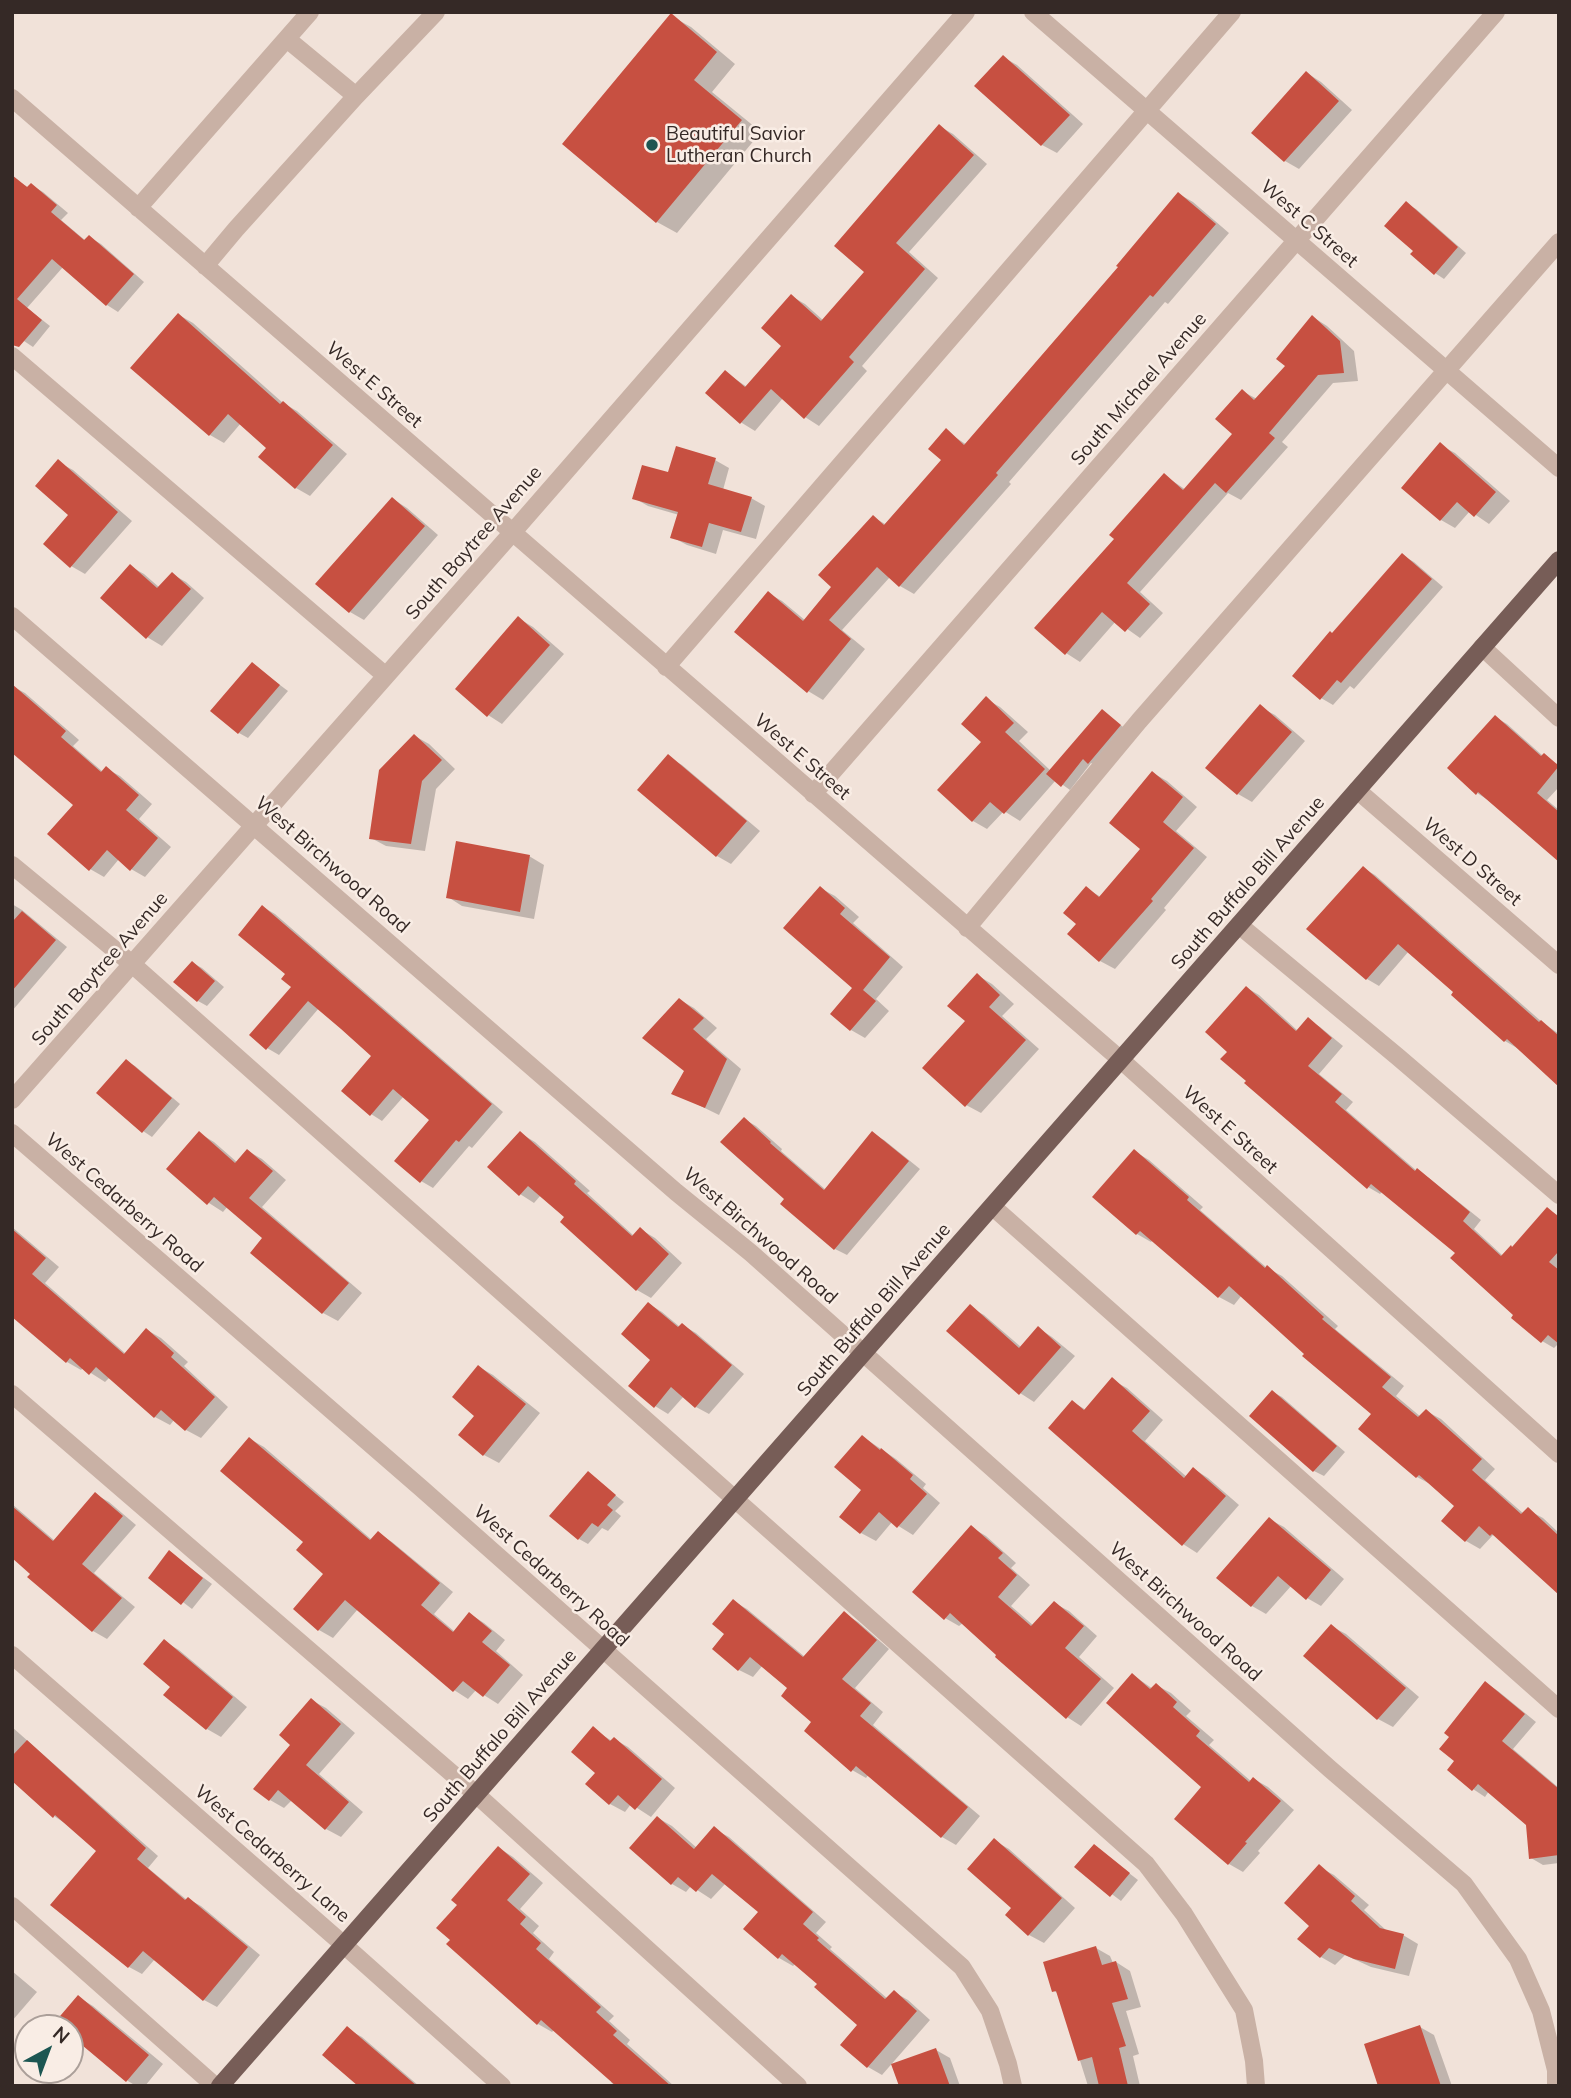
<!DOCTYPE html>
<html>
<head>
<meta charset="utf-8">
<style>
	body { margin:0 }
	#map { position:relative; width:1571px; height:2098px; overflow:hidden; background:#f1e2d9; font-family:Mulish,sans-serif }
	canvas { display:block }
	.frame { position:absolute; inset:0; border:14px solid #352926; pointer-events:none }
	.north { position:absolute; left:14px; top:2014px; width:70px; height:70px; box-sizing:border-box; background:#f9ede5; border:2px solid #ab9f99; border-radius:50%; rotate:41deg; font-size:19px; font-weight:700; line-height:28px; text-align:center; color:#352926 }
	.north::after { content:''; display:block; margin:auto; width:24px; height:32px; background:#1c5652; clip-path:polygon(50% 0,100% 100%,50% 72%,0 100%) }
</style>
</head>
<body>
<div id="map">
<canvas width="1571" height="2098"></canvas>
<div class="frame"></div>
<div class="north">N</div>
</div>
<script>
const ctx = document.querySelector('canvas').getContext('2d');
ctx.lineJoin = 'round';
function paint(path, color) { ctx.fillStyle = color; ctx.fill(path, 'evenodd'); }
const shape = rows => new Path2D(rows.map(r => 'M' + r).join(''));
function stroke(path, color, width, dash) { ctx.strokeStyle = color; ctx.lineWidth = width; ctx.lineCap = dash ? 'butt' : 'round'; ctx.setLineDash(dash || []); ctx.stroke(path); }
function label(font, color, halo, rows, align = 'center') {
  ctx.font = font + ' Mulish,sans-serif'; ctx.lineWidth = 5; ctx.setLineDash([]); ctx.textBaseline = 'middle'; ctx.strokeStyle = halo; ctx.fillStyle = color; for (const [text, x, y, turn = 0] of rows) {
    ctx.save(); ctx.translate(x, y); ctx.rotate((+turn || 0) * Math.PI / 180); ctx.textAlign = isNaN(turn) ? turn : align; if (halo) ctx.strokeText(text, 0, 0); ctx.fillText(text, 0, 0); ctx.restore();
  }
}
const shadow = shape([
	[671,16,691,27,735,64,712,92,761,132,677,233,657,222,564,144],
	[1003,57,1017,65,1083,124,1057,153,1042,145,977,86],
	[1307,73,1321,82,1352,110,1299,169,1285,161,1253,132],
	[939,126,953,134,987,164,909,252,938,278,862,366,867,371,819,426,805,417,783,398,755,431,742,423,707,393,725,372,747,387,784,346,791,296,805,304,824,321,867,272],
	[12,177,29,188,31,185,43,192,68,213,61,220,86,241,89,237,101,244,144,282,118,312,107,305,63,267,27,308,50,326,33,347,12,333],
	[1179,194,1193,202,1229,233,1168,304,1165,302,1009,482,1011,484,914,594,900,586,890,577,842,630,865,649,823,700,808,691,736,631,768,593,782,601,806,621,834,587,873,517,885,524,943,460,946,431,967,445,1120,267],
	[1407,204,1416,209,1466,253,1444,279,1435,273],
	[179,315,193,323,283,403,297,411,347,454,310,496,296,488,269,447,241,423,224,443,210,435],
	[1313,317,1327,326,1354,351,1358,381,1333,383,1282,442,1288,447,1241,500,1228,493,1140,592,1163,613,1140,638,1116,621,1080,662,1066,653,1116,539,1164,475,1186,490,1235,434,1242,391,1257,399,1287,366],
	[1440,445,1455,453,1510,501,1489,524,1470,511,1455,528,1441,520],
	[715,460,729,468,723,490,751,498,765,506,756,539,723,530,716,554,687,545,672,537,679,515,648,506,634,498,669,474],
	[58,462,73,470,132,521,85,574,71,566,71,515],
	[393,499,407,508,438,535,364,620,350,612],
	[1402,555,1414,562,1443,587,1354,689,1350,686,1333,705,1321,698,1333,635],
	[130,566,144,574,160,588,172,574,186,582,204,598,162,646,147,637],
	[518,618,533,627,564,654,502,724,488,715],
	[252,664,288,691,248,738,239,733],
	[12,686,25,693,79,740,73,746,103,772,107,769,120,776,152,804,139,819,171,847,145,877,131,869,119,859,104,877,90,869,75,805],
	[986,699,1000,707,1028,732,1019,741,1051,771,1103,711,1128,731,1097,767,1091,763,1070,790,1056,780,1020,821,1004,811,987,829,973,821,983,742],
	[1260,707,1275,715,1305,741,1252,802,1238,794],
	[1495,717,1507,724,1543,756,1559,765,1559,787,1547,800,1559,810,1559,860,1488,800,1477,793],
	[415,736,429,744,455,769,436,789,425,851,386,846,371,838],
	[668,757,682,765,760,831,731,864,717,856],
	[1153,773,1167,781,1197,807,1176,831,1207,857,1164,908,1166,910,1115,969,1100,961,1070,934,1078,924,1087,889,1101,897,1143,849],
	[529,856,544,865,534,919,462,906,448,897],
	[1363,868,1375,875,1542,1022,1559,1034,1559,1084,1517,1048,1505,1041,1456,992,1409,951,1379,986,1367,979],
	[820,888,835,896,859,917,853,923,903,967,876,999,889,1011,865,1038,851,1030,855,988],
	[12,904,22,910,67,947,12,1011],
	[263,907,275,914,503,1112,472,1148,469,1146,433,1188,421,1181,431,1120,404,1096,382,1121,371,1114,373,1056,319,1008,279,1055,267,1048,294,987],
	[193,963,202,968,224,987,207,1006,198,1001],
	[977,975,992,984,1014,1004,1002,1016,1039,1049,981,1113,966,1105,967,1021],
	[1247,988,1259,995,1298,1031,1308,1020,1320,1027,1343,1046,1319,1074,1353,1102,1346,1110,1417,1171,1429,1178,1481,1220,1474,1229,1503,1256,1513,1248,1547,1209,1559,1216,1559,1343,1554,1348,1542,1341,1516,1315,1458,1252,1383,1191,1380,1194,1368,1187,1247,1082,1229,1052],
	[680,1000,694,1008,717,1028,706,1039,741,1069,719,1115,674,1093,686,1070],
	[126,1061,135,1066,180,1104,152,1137,143,1131],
	[744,1119,756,1126,782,1149,781,1151,826,1190,873,1134,884,1140,920,1169,847,1255,835,1249,787,1199],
	[199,1133,214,1142,238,1163,248,1151,262,1159,286,1180,262,1207,362,1293,338,1321,323,1313,252,1253,265,1238,228,1206,223,1212,209,1203,169,1169],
	[520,1133,535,1142,590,1191,587,1193,634,1236,640,1229,655,1238,682,1263,651,1298,637,1290,566,1217,541,1195,534,1203,520,1194],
	[1134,1151,1149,1160,1203,1207,1200,1210,1267,1268,1282,1276,1338,1326,1335,1329,1404,1386,1396,1396,1421,1417,1426,1411,1441,1419,1495,1469,1485,1480,1524,1514,1528,1510,1543,1518,1559,1533,1559,1593,1503,1541,1493,1535,1480,1549,1466,1541,1457,1506,1432,1485,1417,1477,1361,1428,1374,1413,1242,1295,1234,1305,1219,1297,1153,1240,1151,1242,1137,1234,1094,1197],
	[12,1227,59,1267,45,1283,126,1354,147,1330,161,1338,188,1362,184,1366,228,1407,201,1438,186,1430,174,1420,170,1425,155,1417,110,1377,105,1382,83,1368,81,1370,67,1362,12,1305],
	[649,1304,662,1312,680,1327,682,1325,696,1333,744,1374,709,1414,696,1407,684,1396,668,1414,655,1406],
	[970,1307,984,1315,1021,1347,1038,1328,1052,1337,1075,1356,1034,1402,1020,1393],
	[479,1367,493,1375,540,1413,499,1463,484,1455,461,1435,477,1416],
	[1112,1380,1127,1388,1163,1420,1145,1441,1187,1477,1194,1469,1208,1478,1239,1505,1197,1553,1183,1544,1073,1402,1086,1410],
	[1273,1392,1282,1397,1345,1452,1324,1476,1314,1471,1252,1416],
	[863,1437,896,1459,926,1484,923,1488,940,1503,913,1535,892,1522,876,1541,861,1533,842,1516,864,1490],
	[250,1439,264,1447,372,1540,378,1533,392,1542,453,1592,434,1614,455,1632,470,1614,484,1623,505,1640,496,1651,523,1675,498,1704,476,1690,468,1699,454,1690,358,1609,333,1638,319,1630,326,1574,305,1542],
	[588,1474,624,1502,615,1511,621,1516,608,1531,602,1528,588,1544,579,1539],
	[95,1494,109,1502,136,1525,94,1573,135,1607,107,1639,93,1631,30,1576,32,1573,12,1556,12,1504,55,1541],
	[1269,1519,1284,1527,1344,1579,1321,1606,1307,1598,1292,1585,1266,1614,1252,1606],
	[971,1527,986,1536,1016,1563,1011,1568,1030,1585,1011,1606,1034,1626,1054,1603,1069,1611,1097,1636,1079,1657,1114,1688,1081,1726,1067,1717,963,1623,959,1626,945,1618],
	[170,1553,212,1584,192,1609,150,1577],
	[733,1601,747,1609,805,1657,845,1614,858,1622,889,1649,855,1688,883,1712,873,1725,980,1816,956,1845,942,1837,869,1774,866,1778,852,1770,790,1688,763,1665,753,1677,739,1670,727,1634],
	[1331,1626,1346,1634,1419,1697,1393,1727,1378,1719,1306,1656],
	[165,1642,179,1650,247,1707,221,1737,207,1729,172,1687],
	[1133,1675,1153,1689,1156,1685,1171,1693,1191,1711,1186,1716,1214,1740,1209,1745,1252,1782,1254,1779,1268,1787,1294,1810,1258,1851,1260,1853,1243,1872,1229,1864,1204,1787],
	[1486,1683,1498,1691,1536,1722,1513,1749,1559,1788,1559,1863,1543,1865,1531,1858,1528,1824,1489,1791,1485,1797,1473,1789,1456,1761],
	[311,1700,326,1708,355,1733,319,1774,363,1812,341,1837,326,1829,292,1800,284,1808,270,1800],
	[12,1727,158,1856,148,1868,187,1900,188,1899,201,1906,260,1955,217,2007,204,2000,155,1959,142,1974,129,1967,98,1851,66,1824,54,1816,12,1778],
	[593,1729,612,1741,614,1739,628,1747,675,1788,651,1817,631,1804,625,1812,610,1804,588,1784,597,1773],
	[658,1818,672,1826,697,1848,714,1829,729,1837,826,1922,816,1933,832,1947,830,1949,888,1999,894,1992,908,2000,930,2020,882,2075,868,2067,860,2025,819,1984,796,1963,793,1966,779,1958,760,1912,726,1883,711,1899,691,1886,686,1892,672,1884],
	[995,1841,1009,1849,1075,1908,1044,1943,1029,1935,1007,1915,1013,1908],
	[1094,1846,1138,1880,1121,1901,1076,1867],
	[499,1848,513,1857,543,1883,520,1909,539,1926,533,1933,554,1952,549,1959,614,2016,609,2021,630,2040,627,2044,674,2086,615,2086,611,2082,612,2080,554,2030,552,2032,538,2024,452,1939,459,1904],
	[1319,1867,1334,1875,1369,1905,1364,1910,1387,1931,1403,1935,1418,1944,1409,1976,1371,1967,1345,1955,1335,1965,1321,1957,1300,1939,1311,1926],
	[1096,1948,1110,1956,1113,1963,1116,1962,1130,1971,1141,2007,1126,2011,1139,2054,1133,2056,1140,2086,1088,2086,1059,1994,1054,1991],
	[12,1971,37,1992,12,2021],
	[78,1997,93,2006,163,2064,145,2086,136,2086,128,2081,70,2032,70,2028,65,2028],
	[1420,2027,1434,2035,1452,2086,1380,2086],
	[347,2029,362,2037,419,2086,361,2086],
	[936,2050,950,2058,960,2086,901,2086]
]);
const building = shape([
	[671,13,717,52,694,80,742,120,656,223,562,144],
	[1003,55,1070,115,1041,146,974,86],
	[1306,71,1339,101,1284,162,1251,133],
	[939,124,974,155,896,243,925,269,849,357,854,362,804,419,771,389,740,424,705,393,725,370,745,387,781,346,761,328,791,294,821,321,864,272,834,246],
	[12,175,27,187,31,183,57,205,51,212,84,240,89,235,134,274,106,306,52,259,17,299,42,320,19,347,12,345],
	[1178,192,1216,224,1153,297,1150,295,996,473,998,475,899,587,877,567,829,620,851,639,807,693,734,632,768,591,803,621,831,587,818,575,873,515,884,525,941,460,928,449,946,428,964,445,1118,267,1116,266],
	[1406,201,1458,247,1434,275,1410,254,1413,251,1384,226],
	[178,313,280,404,283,401,333,445,295,489,258,457,266,448,228,414,209,436,130,368],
	[1312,315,1340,341,1344,373,1318,375,1269,433,1275,438,1226,493,1215,483,1127,583,1150,604,1125,632,1102,612,1065,655,1034,628,1114,539,1109,535,1164,473,1183,490,1232,434,1215,419,1242,389,1254,400,1285,366,1276,359],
	[1440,442,1496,492,1474,517,1457,502,1440,521,1401,488],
	[676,446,716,458,708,484,752,497,741,532,709,523,702,547,670,538,678,512,632,499,642,465,668,472],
	[58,459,118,512,70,568,43,544,68,515,35,486],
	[392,497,425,526,349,613,315,584],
	[1402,553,1432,579,1341,683,1337,680,1320,700,1292,676,1330,631,1332,633],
	[130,564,157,588,172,572,191,589,146,639,100,598],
	[518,616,550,645,487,717,455,689],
	[252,662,280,685,238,734,210,711],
	[12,684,66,731,61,737,101,772,106,766,139,795,126,810,158,838,130,871,107,850,89,871,47,834,73,805,12,753],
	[986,696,1014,723,1005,732,1045,769,1004,814,990,802,972,822,937,790,981,742,961,724],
	[1260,704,1292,732,1237,795,1205,768],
	[1102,709,1121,725,1088,764,1083,759,1061,787,1046,774],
	[1495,715,1541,756,1544,753,1559,766,1537,793,1559,812,1559,862,1478,792,1476,795,1447,768],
	[414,734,442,760,422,781,411,844,369,839,379,770],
	[668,754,747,821,716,857,637,790],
	[1152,771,1183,797,1163,822,1194,848,1151,899,1153,901,1099,962,1067,934,1076,924,1063,913,1086,886,1099,897,1140,849,1109,823],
	[456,841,530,855,520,912,446,898],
	[1363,866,1539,1022,1541,1020,1559,1036,1559,1087,1507,1039,1504,1042,1451,995,1453,992,1398,944,1366,980,1306,929],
	[820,886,845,908,840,914,890,957,863,990,876,1001,850,1031,830,1014,852,988,783,928],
	[262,905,492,1104,459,1142,456,1140,420,1183,394,1161,429,1120,393,1089,370,1116,341,1091,371,1056,341,1029,308,1001,266,1050,249,1035,291,987,281,979,285,974,238,935],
	[22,911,56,940,12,991,12,922],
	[192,961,215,981,197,1002,173,982],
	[977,973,1000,995,989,1007,1026,1040,965,1107,922,1068,965,1021,947,1006],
	[1246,986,1296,1031,1308,1017,1332,1038,1308,1066,1342,1094,1335,1102,1415,1171,1417,1168,1470,1212,1463,1221,1501,1256,1511,1245,1512,1247,1547,1207,1559,1217,1559,1251,1549,1262,1559,1270,1559,1344,1548,1335,1541,1343,1511,1318,1513,1315,1450,1258,1455,1253,1371,1184,1367,1189,1244,1083,1246,1081,1220,1059,1227,1052,1205,1032],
	[679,998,704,1018,693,1029,727,1059,705,1108,671,1094,684,1071,642,1038],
	[126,1059,172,1098,142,1133,96,1093],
	[744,1117,771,1142,770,1143,824,1190,872,1131,909,1161,834,1250,780,1204,784,1199,720,1142],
	[199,1131,235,1163,247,1149,273,1171,249,1198,349,1283,322,1314,250,1253,262,1238,214,1197,207,1205,166,1169],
	[520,1131,576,1181,574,1184,632,1236,640,1227,669,1254,636,1291,560,1222,564,1217,528,1186,519,1196,487,1167],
	[1134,1149,1189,1197,1187,1200,1265,1268,1267,1265,1324,1317,1322,1319,1391,1377,1382,1387,1418,1417,1426,1409,1482,1459,1472,1470,1521,1514,1528,1507,1559,1536,1559,1595,1492,1534,1490,1536,1479,1526,1465,1542,1441,1521,1454,1506,1419,1475,1416,1478,1358,1429,1371,1414,1302,1356,1304,1354,1229,1286,1218,1298,1140,1231,1136,1235,1092,1197],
	[12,1229,46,1258,32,1274,124,1354,146,1328,174,1353,171,1357,215,1397,185,1431,161,1410,154,1418,96,1367,89,1375,70,1358,66,1363,12,1317],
	[648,1302,678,1327,682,1323,732,1365,695,1408,671,1387,654,1408,628,1386,650,1360,621,1334],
	[970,1304,1019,1348,1038,1326,1061,1347,1019,1395,946,1331],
	[478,1365,526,1404,483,1456,458,1435,474,1416,452,1397],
	[1112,1377,1150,1411,1132,1431,1184,1478,1193,1467,1226,1496,1182,1546,1048,1428,1072,1400,1084,1410],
	[1272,1390,1337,1446,1313,1472,1249,1416],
	[862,1435,880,1450,881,1448,913,1475,910,1479,927,1494,897,1528,879,1512,860,1534,839,1517,861,1490,834,1467],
	[249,1437,370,1540,378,1531,440,1583,421,1605,453,1632,469,1612,492,1631,482,1642,510,1665,483,1697,463,1681,453,1692,345,1600,318,1631,293,1609,323,1574,296,1550,303,1542,220,1471],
	[588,1471,616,1495,607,1505,613,1510,598,1527,592,1523,578,1540,549,1516],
	[95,1492,123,1516,82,1564,122,1598,92,1632,27,1577,30,1574,12,1558,12,1506,53,1541],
	[1269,1517,1331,1570,1306,1600,1278,1576,1251,1607,1216,1578],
	[971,1525,1003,1553,998,1558,1017,1575,998,1597,1031,1626,1054,1601,1084,1626,1065,1648,1101,1679,1066,1719,995,1657,996,1655,950,1613,944,1620,912,1592],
	[169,1550,203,1578,181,1605,148,1578],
	[733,1599,803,1657,844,1611,877,1640,842,1679,871,1703,860,1716,968,1807,941,1838,856,1766,851,1772,804,1731,811,1722,781,1696,787,1688,750,1657,738,1671,712,1649,724,1634,712,1624],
	[1331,1624,1406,1688,1377,1720,1303,1656],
	[164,1639,233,1697,206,1730,163,1695,170,1687,143,1664],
	[1132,1673,1150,1689,1156,1683,1177,1702,1173,1707,1200,1731,1196,1736,1249,1782,1253,1777,1281,1801,1245,1842,1247,1843,1228,1865,1174,1819,1201,1787,1106,1703],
	[1485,1681,1525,1714,1502,1741,1559,1789,1559,1855,1529,1859,1526,1825,1478,1784,1472,1791,1447,1770,1454,1761,1439,1749,1449,1737,1444,1733],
	[311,1698,341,1724,306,1765,349,1802,325,1830,278,1790,269,1801,253,1789,290,1745,279,1735],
	[593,1726,610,1741,614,1737,662,1779,635,1810,618,1795,609,1805,585,1784,595,1773,571,1752],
	[27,1740,146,1848,137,1859,185,1900,188,1897,248,1947,203,2001,143,1951,128,1968,50,1905,96,1851,55,1815,53,1818,12,1781,12,1756],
	[657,1816,694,1849,714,1826,813,1912,803,1924,819,1938,817,1940,885,1999,894,1990,917,2011,867,2068,840,2045,857,2025,814,1987,817,1984,782,1954,778,1959,743,1929,758,1912,712,1874,696,1892,678,1877,671,1885,629,1848],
	[994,1838,1062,1898,1028,1936,1005,1915,1011,1908,967,1869],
	[1094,1844,1130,1873,1110,1897,1074,1867],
	[498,1846,530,1874,507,1900,526,1917,520,1924,541,1943,536,1949,601,2007,596,2012,617,2031,613,2035,671,2086,616,2086,541,2020,537,2025,446,1944,450,1940,436,1928,457,1905,451,1900],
	[1319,1864,1355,1896,1351,1901,1380,1928,1404,1934,1395,1969,1354,1959,1329,1948,1320,1958,1297,1939,1309,1926,1284,1903],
	[1096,1946,1102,1965,1116,1961,1128,1999,1112,2003,1126,2046,1119,2048,1128,2086,1099,2086,1092,2057,1078,2061,1056,1991,1052,1992,1043,1962],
	[78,1995,149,2055,126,2082,70,2035,70,2028,62,2028,55,2022],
	[1420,2025,1441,2086,1378,2086,1364,2044],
	[347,2026,417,2086,358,2086,322,2055],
	[936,2048,950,2086,899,2086,891,2064]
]);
const minor = shape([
	[1033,12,1559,468],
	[287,39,356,96],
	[12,98,1121,1060,1559,1454],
	[138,208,310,12],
	[205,266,236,229,356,96,436,12],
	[12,356,386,676],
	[12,616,676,1192,751,1253,1330,1769,1464,1884,1518,1959,1541,2011,1556,2070,1556,2086],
	[1482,647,1559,718],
	[666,667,1232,12],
	[1357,790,1559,965],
	[813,794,1496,12],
	[12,865,132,964,1146,1864,1184,1914,1244,2010,1254,2061,1256,2086],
	[1239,925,1398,1057,1559,1195],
	[967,928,1139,721,1559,242],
	[12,1100,512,533,966,12],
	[12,1133,421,1488,962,1967,990,2011,1008,2064,1013,2086],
	[993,1207,1559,1709],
	[12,1394,477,1795,798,2086],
	[12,1655,344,1945,502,2086],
	[12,1906,215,2086]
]);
const major = shape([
	[220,2086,1559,560]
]);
const markers = [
	[652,145,7,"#1c5652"]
];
const poiNames = [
	["Beautiful Savior",666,134],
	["Lutheran Church",666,156]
];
const streetNames = [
	["West C Street",1309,224,41],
	["West E Street",374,385,41],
	["South Michael Avenue",1139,389,-49],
	["South Baytree Avenue",474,543,-49],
	["West E Street",802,757,41],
	["West D Street",1472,862,41],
	["West Birchwood Road",332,865,41],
	["South Buffalo Bill Avenue",1248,883,-49],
	["South Baytree Avenue",100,969,-49],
	["West E Street",1230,1130,42],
	["West Cedarberry Road",124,1203,41],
	["West Birchwood Road",760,1236,41],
	["South Buffalo Bill Avenue",874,1310,-49],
	["West Cedarberry Road",551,1576,42],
	["West Birchwood Road",1185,1612,42],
	["South Buffalo Bill Avenue",500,1736,-49],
	["West Cedarberry Lane",272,1854,41]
];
paint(shadow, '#0003');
paint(building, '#c75041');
stroke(minor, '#c9b1a5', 18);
stroke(major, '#775d57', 18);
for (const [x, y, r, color] of markers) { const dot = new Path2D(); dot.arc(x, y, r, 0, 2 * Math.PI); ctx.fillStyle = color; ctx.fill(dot); stroke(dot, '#f9ede5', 2.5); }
label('19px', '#352926', '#f9ede5', poiNames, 'left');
label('19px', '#352926', '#f9ede5', streetNames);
</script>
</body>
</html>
